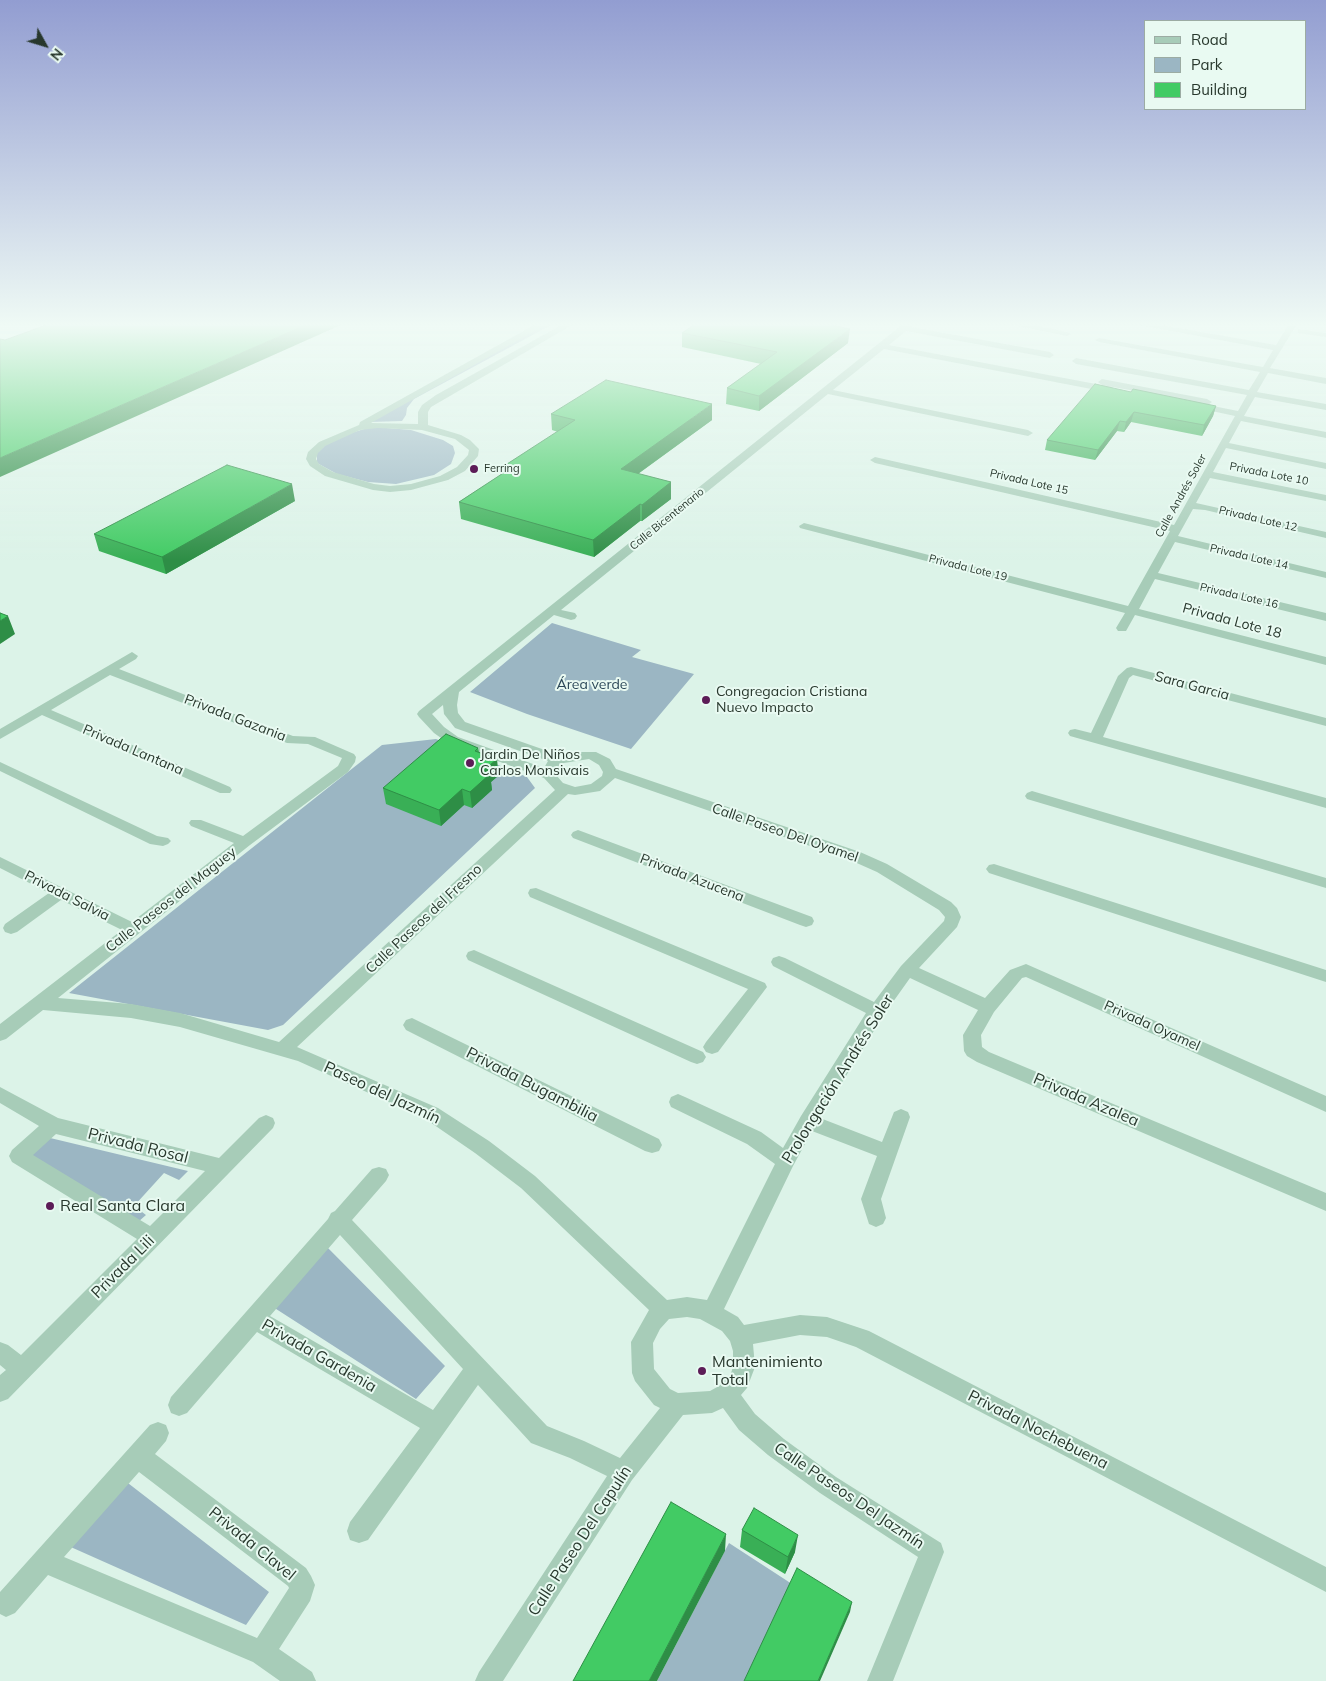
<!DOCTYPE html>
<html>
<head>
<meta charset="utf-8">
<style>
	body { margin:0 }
	#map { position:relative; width:1326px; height:1681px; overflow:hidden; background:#dcf3e8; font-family:Mulish,sans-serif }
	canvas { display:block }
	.legend { position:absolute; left:1144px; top:20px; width:162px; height:90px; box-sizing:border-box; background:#e9faf2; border:1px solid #9caca3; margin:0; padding:6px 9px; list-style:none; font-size:15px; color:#28382d }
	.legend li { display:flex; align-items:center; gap:10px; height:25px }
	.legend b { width:25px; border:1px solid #9caca3 }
	.north { position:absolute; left:20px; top:20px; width:50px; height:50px; -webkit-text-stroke:4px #e9faf2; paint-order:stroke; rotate:129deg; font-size:14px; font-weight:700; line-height:20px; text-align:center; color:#28382d }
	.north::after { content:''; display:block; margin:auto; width:18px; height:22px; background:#28382d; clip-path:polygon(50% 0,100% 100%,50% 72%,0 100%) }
</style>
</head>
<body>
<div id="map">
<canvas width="1326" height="1681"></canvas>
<ul class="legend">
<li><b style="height:6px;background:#a7ccb8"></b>Road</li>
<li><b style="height:14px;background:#9bb6c3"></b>Park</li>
<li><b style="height:14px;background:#42cb64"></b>Building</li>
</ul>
<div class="north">N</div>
</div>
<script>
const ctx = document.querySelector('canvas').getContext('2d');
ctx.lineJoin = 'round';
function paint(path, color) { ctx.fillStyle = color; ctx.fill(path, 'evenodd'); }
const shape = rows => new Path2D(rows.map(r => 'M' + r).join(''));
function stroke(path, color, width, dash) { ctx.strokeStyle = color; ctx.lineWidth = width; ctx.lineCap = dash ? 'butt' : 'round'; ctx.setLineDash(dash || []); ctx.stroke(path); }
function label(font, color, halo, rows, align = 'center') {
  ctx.font = font + ' Mulish,sans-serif'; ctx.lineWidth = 4; ctx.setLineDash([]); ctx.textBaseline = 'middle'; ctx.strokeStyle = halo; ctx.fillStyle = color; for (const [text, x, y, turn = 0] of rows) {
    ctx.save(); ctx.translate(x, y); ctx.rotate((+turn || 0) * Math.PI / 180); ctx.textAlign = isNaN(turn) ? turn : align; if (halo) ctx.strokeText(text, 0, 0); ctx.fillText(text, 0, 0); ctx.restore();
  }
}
const green = shape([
	[543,324,553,324,414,399,407,408,406,415,402,421,370,422],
	[375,427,411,430,443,440,453,446,455,453,451,464,434,475,396,484,368,482,337,474,317,463,317,453,332,439,364,429],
	[552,623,641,650,632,657,694,674,631,749,527,714,470,692],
	[436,739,527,777,535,788,283,1025,268,1030,69,993,382,745],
	[46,1137,188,1171,179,1180,164,1173,134,1206,146,1215,138,1222,26,1157],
	[325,1245,445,1366,416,1399,273,1307],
	[124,1480,269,1592,246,1625,64,1544],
	[729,1543,792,1584,747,1681,657,1681]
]);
const street = shape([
	[536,324,547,324,371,423,418,424,418,412,422,405,436,395,563,324,574,324,431,407,428,412,428,425,461,435,470,440,479,449,478,456,465,471,448,480,411,490,390,492,373,490,325,476,310,466,306,459,308,452,319,442,359,425,360,422,536,324],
	[378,428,422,430,455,439,469,450,468,455,457,467,440,476,411,484,390,486,374,484,333,472,319,464,316,459,318,453,325,446,360,430,378,428],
	[903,324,913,324,911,327,1050,352,1054,355,1050,358,906,331,889,345,1112,387,1116,390,1112,393,884,349,833,390,1028,430,1033,433,1028,436,828,394,561,610,575,613,577,616,575,619,571,620,554,615,459,692,457,705,458,713,465,722,559,755,572,752,596,752,610,759,616,769,860,852,887,864,951,902,957,908,961,917,957,927,919,968,985,998,1010,970,1026,964,1326,1096,1326,1112,1026,977,1022,978,994,1012,981,1035,982,1047,989,1052,1326,1193,1326,1211,977,1062,967,1056,964,1051,963,1035,978,1010,910,978,883,1016,820,1118,882,1142,894,1112,901,1109,908,1112,910,1117,881,1199,886,1218,883,1224,876,1227,869,1224,861,1199,877,1156,812,1131,793,1166,724,1309,738,1317,744,1325,800,1315,827,1317,869,1331,1326,1567,1326,1592,856,1347,827,1337,800,1335,753,1344,755,1367,747,1388,741,1395,755,1414,784,1439,836,1477,941,1543,944,1552,893,1681,867,1681,918,1557,820,1493,768,1455,739,1430,723,1408,712,1413,683,1415,632,1480,503,1681,475,1681,479,1672,607,1476,570,1458,531,1443,478,1385,368,1540,359,1543,350,1540,347,1531,350,1522,420,1428,257,1332,187,1413,179,1416,171,1413,168,1405,171,1397,328,1219,331,1213,335,1211,372,1169,379,1167,386,1169,389,1175,386,1181,352,1220,547,1426,584,1441,620,1458,660,1408,654,1405,635,1381,632,1373,631,1342,649,1310,521,1188,475,1153,424,1118,298,1061,180,1027,131,1018,43,1010,6,1039,0,1041,0,1024,122,930,61,900,17,932,11,934,5,932,3,928,5,924,49,893,0,868,0,857,132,922,234,843,191,826,189,823,191,820,201,820,243,836,338,766,342,758,308,744,287,743,110,675,51,710,230,787,232,790,230,793,220,793,42,715,0,739,0,729,132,652,138,656,136,659,119,669,247,719,293,736,315,737,354,754,356,757,355,762,348,772,250,845,58,998,131,1004,180,1013,279,1042,555,790,544,778,448,743,434,733,419,717,417,714,419,711,903,324],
	[443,705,444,714,455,728,548,761,544,768,458,737,444,727,432,714,443,705],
	[589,759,599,765,603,772,602,776,591,784,575,787,563,783,556,775,558,767,564,763,589,759],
	[615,778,850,860,877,872,939,910,945,917,944,921,901,966,874,1002,785,958,779,956,773,958,771,962,773,966,866,1013,801,1116,783,1148,761,1132,685,1097,678,1094,671,1097,669,1102,671,1107,747,1144,775,1164,707,1300,687,1297,667,1300,535,1176,489,1141,438,1108,297,1047,568,794,575,795,600,791,615,778],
	[340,1235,463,1369,433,1410,270,1316,340,1235],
	[687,1317,700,1319,722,1331,730,1341,733,1351,733,1367,731,1373,719,1386,710,1391,678,1393,670,1389,654,1369,653,1343,660,1329,669,1319,687,1317],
	[1008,324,1028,324,1067,332,1071,334,1067,336,1008,324],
	[1134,324,1155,324,1276,345,1289,324,1297,324,1270,368,1326,378,1326,384,1268,373,1257,392,1326,404,1326,410,1255,397,1244,416,1326,432,1326,438,1241,421,1229,443,1326,463,1326,469,1226,448,1213,472,1326,495,1326,501,1210,478,1196,503,1326,532,1326,538,1205,510,1193,509,1178,536,1326,572,1326,578,1175,542,1158,573,1326,613,1326,621,1155,579,1139,609,1326,657,1326,665,1135,615,1126,631,1118,631,1116,628,1125,613,800,528,799,526,804,523,1128,606,1170,531,875,463,870,460,875,457,1174,525,1235,416,1193,407,1191,405,1195,402,1102,385,1098,382,1102,379,1207,399,1212,402,1208,405,1238,411,1247,395,1076,364,1072,361,1076,358,1249,390,1260,372,1099,342,1095,340,1099,338,1263,367,1273,350,1134,324],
	[1298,329,1326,333,1326,337,1298,333,1298,329],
	[1131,667,1326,718,1326,726,1133,675,1129,678,1103,737,1326,798,1326,808,1070,736,1068,733,1070,730,1075,729,1091,733,1118,676,1127,668,1131,667],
	[0,762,157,836,168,838,171,841,168,844,163,846,150,844,0,771,0,762],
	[1032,791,1326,878,1326,888,1027,799,1025,796,1027,793,1032,791],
	[578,830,812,917,814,921,812,925,806,927,800,925,573,838,571,835,573,832,578,830],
	[994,864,1326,970,1326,982,989,873,986,869,989,865,994,864],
	[536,888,765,983,767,987,718,1052,712,1054,706,1052,703,1047,706,1042,748,989,530,897,528,893,530,889,536,888],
	[474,950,703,1052,706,1057,703,1062,697,1064,691,1062,468,960,466,956,468,952,474,950],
	[412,1018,659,1139,662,1145,659,1151,652,1153,645,1151,406,1030,403,1025,406,1020,412,1018],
	[0,1087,58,1118,219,1158,259,1118,266,1115,273,1118,275,1123,273,1128,8,1399,0,1402,0,1375,6,1370,0,1365,0,1342,8,1345,21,1355,137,1239,12,1162,9,1156,12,1150,39,1126,0,1103,0,1087],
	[56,1134,205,1171,150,1226,33,1155,56,1134],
	[158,1422,166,1425,169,1433,166,1441,155,1454,306,1568,311,1576,315,1585,310,1601,279,1649,312,1672,316,1681,280,1681,253,1662,48,1575,15,1613,6,1617,0,1614,0,1592,150,1425,158,1422],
	[139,1472,288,1586,289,1588,257,1638,64,1557,139,1472]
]);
const wall = shape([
	[682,333,848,343,759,411,726,404,727,388,761,364,682,347],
	[1131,392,1216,406,1213,416,1202,436,1131,422,1124,432,1117,431,1095,460,1045,450,1047,440],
	[551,414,712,420,638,474,671,482,671,499,642,521,640,521,594,557,461,519,459,502,508,470,507,464,558,432,552,430],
	[295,501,166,574,99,551,94,534],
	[478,748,479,752,497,759,498,776,491,782,492,790,472,808,464,805,441,826,386,804,383,788],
	[742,1530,795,1552,785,1574,740,1547]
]);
const shadedWall = shape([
	[308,324,343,324,0,477,0,458],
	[850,329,848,343,759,411,759,396],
	[712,404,712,420,621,486,621,469],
	[1216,406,1213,416,1202,436,1204,425],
	[1134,412,1131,422,1124,432,1126,422],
	[1120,421,1117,431,1095,460,1098,450],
	[671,482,671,499,642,521,642,505],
	[292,484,295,501,166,574,162,557],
	[640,504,640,521,594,557,593,540],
	[8,616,15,634,0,644,0,621],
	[497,759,498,776,491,782,492,790,472,808,470,792,483,771],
	[462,789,464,805,441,826,439,810],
	[726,1534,725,1551,657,1681,649,1681],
	[798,1535,795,1552,785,1574,788,1557],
	[852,1602,850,1612,820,1681,818,1681]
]);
const building = shape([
	[49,324,308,324,0,458,0,339,5,340,49,324],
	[695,324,826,324,850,329,759,396,727,388,777,352,682,333,695,324],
	[606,380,712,404,621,469,671,482,642,505,640,504,593,540,459,502,514,466,507,464,575,420,551,414,606,380],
	[1095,384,1131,392,1133,389,1216,406,1204,425,1134,412,1126,422,1120,421,1098,450,1047,440,1095,384],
	[227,465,292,484,162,557,94,534,227,465],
	[0,613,8,616,0,621,0,613],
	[446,734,478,748,475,751,497,759,483,771,490,774,470,792,462,789,439,810,383,788,446,734],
	[671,1502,726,1534,649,1681,573,1681,671,1502],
	[754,1508,798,1535,788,1557,742,1530,754,1508],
	[797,1568,852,1602,818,1681,744,1681,797,1568]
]);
const markers = [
	[474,469,5,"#5c1c57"],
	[706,700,5,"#5c1c57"],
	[470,763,5,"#5c1c57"],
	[50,1206,5,"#5c1c57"],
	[702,1371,5,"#5c1c57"]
];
const farPoinames = [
	["Ferring",484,469]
];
const farStreetnames = [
	["Privada Lote 10",1269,474,11],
	["Privada Lote 15",1029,482,13],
	["Calle Andrés Soler",1181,496,-61],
	["Calle Bicentenario",667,519,-39],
	["Privada Lote 12",1258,519,13],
	["Privada Lote 14",1249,557,13],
	["Privada Lote 19",968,568,14],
	["Privada Lote 16",1239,596,13]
];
const streetNames = [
	["Privada Lote 18",1232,621,15],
	["Sara Garcia",1192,686,15],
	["Privada Gazania",235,718,21],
	["Privada Lantana",133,750,23],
	["Calle Paseo Del Oyamel",785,833,19],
	["Privada Azucena",692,878,21],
	["Privada Salvia",67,896,27],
	["Calle Paseos del Maguey",171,900,-38],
	["Calle Paseos del Fresno",424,919,-43],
	["Privada Oyamel",1152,1026,24]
];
const parkNames = [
	["Área verde",592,685]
];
const poiNames = [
	["Congregacion Cristiana",716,692],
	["Nuevo Impacto",716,708],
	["Jardin De Niños",480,755],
	["Carlos Monsivais",480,771]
];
const nearStreetnames = [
	["Prolongación Andrés Soler",838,1079,-58],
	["Privada Bugambilia",532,1085,27],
	["Paseo del Jazmín",382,1093,25],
	["Privada Azalea",1086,1100,23],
	["Privada Rosal",138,1146,14],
	["Privada Lili",123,1267,-45],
	["Privada Gardenia",319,1356,30],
	["Privada Nochebuena",1038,1430,27],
	["Calle Paseos Del Jazmín",849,1496,34],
	["Calle Paseo Del Capulín",580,1541,-57],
	["Privada Clavel",252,1544,39]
];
const nearPoinames = [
	["Real Santa Clara",60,1206],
	["Mantenimiento",712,1362],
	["Total",712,1380]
];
paint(green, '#9bb6c3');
paint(street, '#a7ccb8');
paint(wall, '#39af56');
paint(shadedWall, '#2e8e46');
paint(building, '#42cb64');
stroke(building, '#2e8e46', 1);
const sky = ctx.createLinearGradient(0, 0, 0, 560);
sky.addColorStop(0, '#929dd1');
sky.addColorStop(0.58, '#effaf5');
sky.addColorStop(1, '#effaf500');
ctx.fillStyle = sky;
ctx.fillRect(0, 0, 1326, 560);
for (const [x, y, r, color] of markers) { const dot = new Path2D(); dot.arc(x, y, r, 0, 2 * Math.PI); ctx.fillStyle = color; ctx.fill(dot); stroke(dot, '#e9faf2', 2); }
label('11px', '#28382d', '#e9faf2', farPoinames, 'left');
label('11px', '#28382d', '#e9faf2', farStreetnames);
label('14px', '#28382d', '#e9faf2', streetNames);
label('14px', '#2b4758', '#e9faf2', parkNames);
label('14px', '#28382d', '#e9faf2', poiNames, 'left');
label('16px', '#28382d', '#e9faf2', nearStreetnames);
label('16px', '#28382d', '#e9faf2', nearPoinames, 'left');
</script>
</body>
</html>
